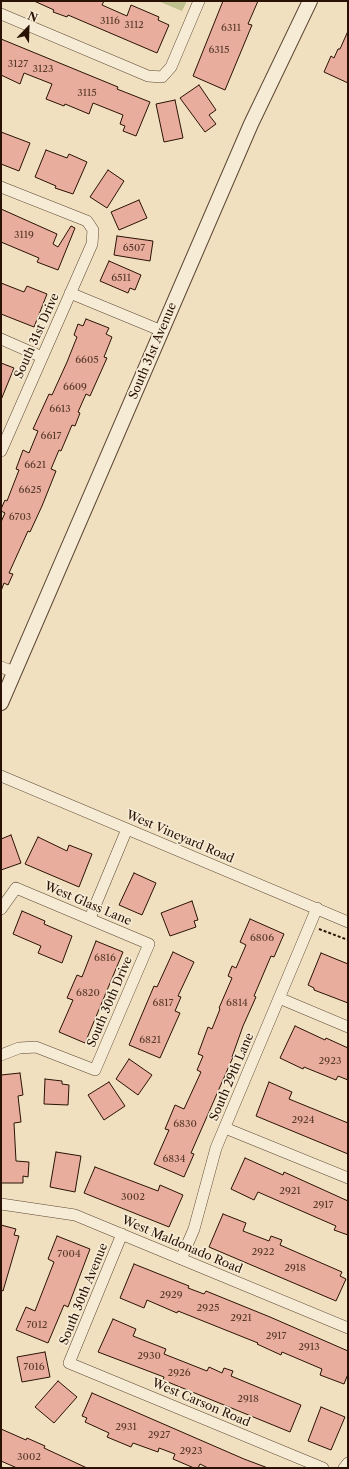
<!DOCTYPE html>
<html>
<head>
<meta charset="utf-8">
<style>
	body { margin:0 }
	#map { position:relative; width:349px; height:1469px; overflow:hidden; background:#f1e0bf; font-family:"Libre Caslon Text",serif }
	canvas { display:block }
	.frame { position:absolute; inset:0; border:2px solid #291204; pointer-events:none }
	.north { position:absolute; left:8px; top:8px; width:40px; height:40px; -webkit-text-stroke:3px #f6ebd5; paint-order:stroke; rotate:23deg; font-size:11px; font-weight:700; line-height:16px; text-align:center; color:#291204 }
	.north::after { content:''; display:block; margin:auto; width:14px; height:18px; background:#291204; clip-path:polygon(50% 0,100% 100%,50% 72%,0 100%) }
</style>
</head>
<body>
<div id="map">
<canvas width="349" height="1469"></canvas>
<div class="frame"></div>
<div class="north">N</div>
</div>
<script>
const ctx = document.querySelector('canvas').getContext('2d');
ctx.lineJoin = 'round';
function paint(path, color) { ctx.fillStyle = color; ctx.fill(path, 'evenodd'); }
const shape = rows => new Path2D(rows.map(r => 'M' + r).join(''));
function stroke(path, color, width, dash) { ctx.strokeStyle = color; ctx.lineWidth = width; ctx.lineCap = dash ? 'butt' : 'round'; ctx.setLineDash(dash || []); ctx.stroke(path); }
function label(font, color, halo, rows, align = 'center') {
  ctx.font = font + ' "Libre Caslon Text",serif'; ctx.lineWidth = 3.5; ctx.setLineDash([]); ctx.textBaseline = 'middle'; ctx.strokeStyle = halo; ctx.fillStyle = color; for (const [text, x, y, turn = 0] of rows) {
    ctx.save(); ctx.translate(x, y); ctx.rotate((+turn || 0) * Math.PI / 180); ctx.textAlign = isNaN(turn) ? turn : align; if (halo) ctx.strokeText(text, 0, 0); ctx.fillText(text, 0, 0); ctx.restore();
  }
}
const green = shape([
	[158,1,187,1,182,11]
]);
const building = shape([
	[34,1,104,1,102,5,127,16,131,5,159,17,158,20,169,25,157,53,68,15,67,17,53,12,54,10,34,1],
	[223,1,258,1,248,24,252,25,225,90,193,76,223,1],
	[348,31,348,83,324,72,331,56,334,58,338,49,340,49,348,31],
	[1,39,118,87,117,89,150,102,136,136,123,131,125,126,120,124,123,115,93,103,89,114,65,104,64,106,46,99,52,84,24,73,20,84,1,75,1,39],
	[199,85,216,110,209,115,216,124,205,132,180,98,199,85],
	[175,100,183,138,164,142,156,104,175,100],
	[1,132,30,143,19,171,1,164,1,132],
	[46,150,67,158,69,154,87,162,73,194,55,188,56,186,35,177,46,150],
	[108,170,124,181,107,208,90,197,108,170],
	[139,200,147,218,119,230,111,212,139,200],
	[1,209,57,234,53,244,58,247,71,226,75,228,58,270,37,262,39,258,1,242,1,209],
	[117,236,153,241,150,261,114,255,117,236],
	[109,261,141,275,135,290,130,288,128,293,100,281,109,261],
	[1,283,24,292,27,286,47,294,34,327,1,314,1,283],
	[86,319,109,328,106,334,112,337,104,357,107,358,90,396,86,394,78,412,80,413,75,426,72,425,61,451,59,450,51,469,56,471,42,506,30,532,28,531,9,573,13,574,8,585,4,583,1,591,1,522,5,513,1,511,1,509,5,500,7,501,19,470,16,469,23,450,29,453,38,431,33,429,49,394,52,395,67,362,77,337,74,335,78,324,83,326,86,319],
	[1,363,14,368,1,400,1,363],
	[11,835,21,863,1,870,1,839,11,835],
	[38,837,67,851,69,845,92,854,79,887,25,864,38,837],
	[134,873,156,883,142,915,119,905,134,873],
	[192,901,198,920,194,921,196,927,170,936,161,913,192,901],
	[22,911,45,921,44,924,72,936,62,963,38,953,41,946,13,934,22,911],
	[250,919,284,934,274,957,271,956,254,996,256,997,243,1026,232,1057,233,1057,191,1153,194,1154,184,1177,154,1164,169,1130,165,1129,175,1105,184,1109,201,1072,197,1070,203,1056,198,1054,208,1027,212,1029,220,1009,219,1008,232,978,228,976,232,966,236,968,246,945,240,942,250,919],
	[96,941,123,952,85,1043,59,1032,73,1000,67,998,77,975,82,977,96,941],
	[173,952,194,962,178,996,181,997,175,1011,180,1013,160,1058,129,1045,154,986,157,987,173,952],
	[321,953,348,964,348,1003,314,990,314,988,308,985,321,953],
	[295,1026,325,1040,326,1038,348,1048,348,1080,338,1076,336,1080,304,1067,303,1069,280,1058,295,1026],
	[129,1059,152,1075,138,1095,116,1079,129,1059],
	[20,1073,23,1095,18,1096,21,1122,14,1123,16,1161,29,1162,28,1177,23,1176,23,1183,1,1183,1,1075,20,1073],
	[45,1079,62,1081,62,1084,69,1085,68,1105,44,1104,45,1079],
	[109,1082,125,1106,104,1120,88,1095,109,1082],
	[269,1082,292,1092,289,1099,348,1123,348,1154,256,1116,269,1082],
	[56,1152,81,1156,75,1192,50,1187,56,1152],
	[245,1158,283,1175,284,1172,348,1201,348,1235,334,1230,336,1226,258,1192,254,1200,231,1189,245,1158],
	[95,1167,158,1191,160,1185,183,1195,169,1227,84,1193,95,1167],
	[223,1214,246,1223,243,1231,269,1241,271,1236,282,1240,280,1245,342,1272,340,1276,346,1279,336,1301,209,1247,223,1214],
	[1,1225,16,1229,14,1235,19,1236,3,1291,1,1290,1,1225],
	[57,1236,90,1249,68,1307,64,1305,48,1343,16,1330,26,1307,35,1311,54,1262,48,1259,57,1236],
	[134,1264,189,1286,188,1288,204,1294,206,1291,270,1317,348,1351,348,1374,344,1384,320,1375,322,1369,282,1352,281,1355,257,1344,258,1343,178,1311,177,1313,147,1300,144,1308,120,1298,134,1264],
	[113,1319,136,1329,133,1336,166,1349,164,1354,207,1371,209,1367,222,1373,224,1368,233,1371,231,1376,301,1405,290,1432,163,1380,164,1377,98,1352,113,1319],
	[45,1352,50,1377,22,1382,17,1357,45,1352],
	[58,1381,77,1397,54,1423,35,1407,58,1381],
	[92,1393,244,1459,268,1468,208,1468,200,1464,198,1468,194,1468,173,1459,175,1454,159,1448,158,1452,133,1443,131,1447,107,1437,109,1433,85,1422,87,1418,82,1416,92,1393],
	[321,1407,345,1417,331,1450,308,1441,321,1407],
	[1,1429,26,1440,27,1438,45,1446,44,1448,87,1468,17,1468,1,1461,1,1429]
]);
const path = shape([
	[319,929,348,940]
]);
const minor = shape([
	[1,14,148,76,162,77,171,67,199,1],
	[1,187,87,221,93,230,92,244,1,451],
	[70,293,162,331],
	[1,339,42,357],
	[1,667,14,672],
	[1,776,348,922],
	[1,909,16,888,149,944,95,1070,36,1047,19,1048,1,1055],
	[90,918,127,829],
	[279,998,348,1027],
	[225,1128,348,1178],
	[1,1204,75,1215,348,1328],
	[122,1234,69,1363,323,1468],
	[181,1259,194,1229,216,1148,317,908],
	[344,1468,348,1463]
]);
const tertiary = shape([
	[1,703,251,124,310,1]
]);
const numberNames = [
	["3116",110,21],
	["3112",134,25],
	["6311",231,28],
	["6315",219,50],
	["3127",18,64],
	["3123",43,69],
	["3115",87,93],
	["3119",24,235],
	["6507",134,248],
	["6511",121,278],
	["6605",87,360],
	["6609",75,387],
	["6613",60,409],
	["6617",51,436],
	["6621",35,465],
	["6625",30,490],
	["6703",20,517],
	["6806",262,938],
	["6816",105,958],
	["6820",88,993],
	["6817",163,1003],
	["6814",237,1003],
	["6821",150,1040],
	["2923",330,1061],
	["2924",303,1120],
	["6830",185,1124],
	["6834",174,1159],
	["2921",290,1191],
	["3002",133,1197],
	["2917",323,1205],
	["2922",263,1252],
	["7004",69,1254],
	["2918",295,1268],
	["2929",171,1295],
	["2925",208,1308],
	["2921",241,1318],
	["7012",37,1325],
	["2917",276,1336],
	["2913",309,1347],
	["2930",149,1356],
	["7016",34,1367],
	["2926",179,1373],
	["2918",248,1399],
	["2931",126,1427],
	["2927",159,1435],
	["2923",191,1451],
	["3002",29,1457]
];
const streetNames = [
	["South 31st Drive",37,336,-66],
	["South 31st Avenue",153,351,-67],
	["West Vineyard Road",180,837,23],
	["West Glass Lane",88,904,23],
	["South 30th Drive",110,1002,-67],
	["South 29th Lane",232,1077,-67],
	["West Maldonado Road",182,1245,23],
	["South 30th Avenue",84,1294,-68],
	["West Carson Road",201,1403,23]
];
paint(green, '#c0c18e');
paint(building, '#e8ad9d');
stroke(building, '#291204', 1);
stroke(minor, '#5b4633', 12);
stroke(tertiary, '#5b4633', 16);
stroke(path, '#291204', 2, [3, 2]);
stroke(minor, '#f6ebd5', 11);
stroke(tertiary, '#f6ebd5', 14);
label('10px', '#59392a', null, numberNames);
label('12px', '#291204', '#f6ebd5', streetNames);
</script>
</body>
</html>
